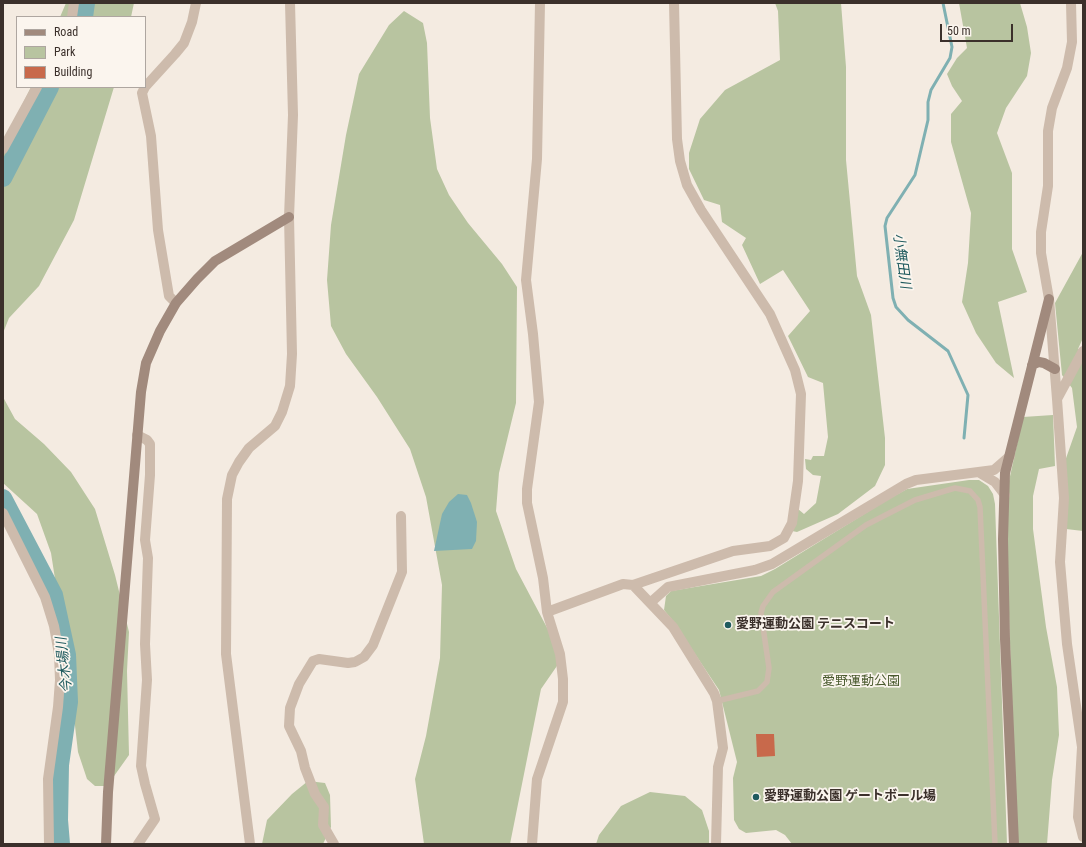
<!DOCTYPE html>
<html>
<head>
<meta charset="utf-8">
<style>
	body { margin:0 }
	#map { position:relative; width:1086px; height:847px; overflow:hidden; background:#f4ebe1; font-family:"Roboto Condensed",sans-serif }
	canvas { display:block }
	.frame { position:absolute; inset:0; border:4px solid #3b302b; pointer-events:none }
	.legend { position:absolute; left:16px; top:16px; width:130px; height:72px; box-sizing:border-box; background:#fbf5ee; border:1px solid #aea6a0; margin:0; padding:5px 7px; list-style:none; font-size:12px; color:#3b302b }
	.legend li { display:flex; align-items:center; gap:8px; height:20px }
	.legend b { width:20px; border:1px solid #aea6a0 }
	.scale { position:absolute; left:940px; top:24px; width:73px; height:18px; box-sizing:border-box; border:2px solid #3b302b; border-top:0; padding-left:5px; font-size:12px; line-height:14px; white-space:nowrap; color:#3b302b; -webkit-text-stroke:3px #fbf5ee; paint-order:stroke }
</style>
</head>
<body>
<div id="map">
<canvas width="1086" height="847"></canvas>
<div class="frame"></div>
<ul class="legend">
<li><b style="height:5px;background:#a18a7d"></b>Road</li>
<li><b style="height:11px;background:#b8c4a0"></b>Park</li>
<li><b style="height:11px;background:#c8694b"></b>Building</li>
</ul>
<div class="scale">50 m</div>
</div>
<script>
const ctx = document.querySelector('canvas').getContext('2d');
ctx.lineJoin = 'round';
function paint(path, color) { ctx.fillStyle = color; ctx.fill(path, 'evenodd'); }
const shape = rows => new Path2D(rows.map(r => 'M' + r).join(''));
function stroke(path, color, width, dash) { ctx.strokeStyle = color; ctx.lineWidth = width; ctx.lineCap = dash ? 'butt' : 'round'; ctx.setLineDash(dash || []); ctx.stroke(path); }
function label(font, color, halo, rows, align = 'center') {
  ctx.font = font + ' "Roboto Condensed","Noto Sans JP",sans-serif'; ctx.lineWidth = 3.5; ctx.setLineDash([]); ctx.textBaseline = 'middle'; ctx.strokeStyle = halo; ctx.fillStyle = color; for (const [text, x, y, turn = 0] of rows) {
    ctx.save(); ctx.translate(x, y); ctx.rotate((+turn || 0) * Math.PI / 180); ctx.textAlign = isNaN(turn) ? turn : align; if (halo) ctx.strokeText(text, 0, 0); ctx.fillText(text, 0, 0); ctx.restore();
  }
}
const green = shape([
	[66,3,134,3,131,17,60,17],
	[775,3,841,3,846,67,846,160,857,276,871,315,885,438,885,465,875,486,838,514,797,532,792,531,798,509,804,514,816,503,821,476,813,475,806,469,805,459,811,460,813,456,824,456,828,437,823,383,808,377,788,336,810,311,783,270,760,284,742,245,746,238,722,222,720,205,704,200,689,169,689,153,700,119,725,90,780,60,778,11],
	[959,3,1020,3,1027,27,1031,53,1027,76,1006,108,997,133,1012,173,1012,249,1027,292,998,302,1014,378,996,363,976,333,962,302,968,263,971,213,951,142,951,114,962,101,952,86,947,74,957,58,967,48],
	[404,11,423,23,427,43,430,118,437,169,449,195,468,223,502,264,517,287,516,403,499,473,496,511,516,569,553,639,559,663,541,689,510,844,424,844,415,779,426,736,440,658,442,585,426,497,410,449,377,397,346,354,331,326,327,280,331,225,346,135,359,74,389,25],
	[31,87,114,87,74,220,39,286,9,318,3,333,3,144],
	[1083,252,1083,338,1078,349,1083,352,1083,531,1066,529,1064,464,1077,427,1072,388,1062,375,1055,303],
	[3,397,15,419,44,444,71,472,95,509,115,575,129,632,127,671,129,755,107,786,95,786,87,779,78,752,67,656,51,553,37,514,3,483],
	[1053,415,1055,466,1039,469,1033,496,1033,529,1046,627,1057,687,1059,735,1052,780,1047,844,1017,844,1006,527,1007,490,1023,417],
	[969,480,979,480,988,486,993,494,995,504,1007,844,792,844,785,835,776,830,746,833,739,829,734,820,733,778,737,762,719,690,673,621,664,610,666,596,671,591,761,576,775,569,887,500,907,489],
	[308,781,325,783,330,795,331,827,323,844,262,844,267,820,292,794],
	[650,792,685,796,702,810,709,831,709,844,596,844,599,835,621,806]
]);
const water = shape([
	[458,494,467,495,471,503,477,522,476,541,472,549,434,551,442,514,449,502]
]);
const stream = shape([
	[943,3,952,47,950,58,931,90,928,102,928,120,915,175,887,218,885,226,893,298,896,307,908,320,948,351,968,395,964,438]
]);
const river = shape([
	[84,17,86,3],
	[3,178,50,87],
	[3,498,54,595,67,655,69,702,60,765,59,820,61,844]
]);
const building = shape([
	[756,734,774,734,775,756,757,757]
]);
const lane = shape([
	[717,701,758,691,767,682,769,668,761,613,763,606,773,592,866,525,915,500,955,488,970,491,978,500,980,507,995,844]
]);
const street = shape([
	[1071,3,1072,42,1067,68,1052,108,1048,131,1048,186,1041,232,1041,253,1049,299,1057,399,1064,498,1060,562,1067,644,1082,747,1078,817,1083,837],
	[72,17,74,3],
	[145,87,142,93,151,136,158,230,169,296,176,303],
	[145,87,175,54,184,43,192,22,196,3],
	[3,149,37,87],
	[1057,399,1083,351],
	[137,435,147,440,150,444,150,475,145,540,148,558,145,644,147,680,141,766,145,784,155,819,138,844],
	[980,473,995,482,1005,495],
	[3,513,45,597,54,626,59,654,60,680,58,707,48,779,49,844],
	[633,585,673,627,714,693,717,701,723,748,718,767,716,844],
	[650,603,668,587,755,570,772,564,906,484,916,480,994,470,1010,456],
	[547,612,623,584,633,585,733,551,770,546,784,538,792,523,798,481,801,394,795,370,770,314,701,210,687,185,680,161,677,139,674,3],
	[250,844,226,654,227,499,232,475,239,462,249,448,275,426,282,412,290,386,292,354,289,217,293,115,290,3],
	[334,844,323,825,324,807,315,794,305,768,301,751,289,726,290,708,299,684,313,661,319,659,348,663,355,662,364,657,373,645,402,572,401,516],
	[532,844,537,779,563,702,563,679,560,654,547,612,543,578,527,503,527,489,539,402,533,334,526,280,537,159,540,3]
]);
const secondary = shape([
	[1032,365,1039,362,1044,363,1055,369],
	[106,844,108,792,141,392,146,363,160,331,176,303,197,279,215,261,289,217],
	[1014,844,1005,639,1003,539,1005,473,1049,299]
]);
const markers = [
	[728,625,4,"#1f5a5e"],
	[756,797,4,"#1f5a5e"]
];
const poiNames = [
	["愛野運動公園 テニスコート",736,625],
	["愛野運動公園 ゲートボール場",764,797]
];
const parkNames = [
	["愛野運動公園",861,682]
];
const waterNames = [
	["小無田川",901,261,82],
	["今木場川",65,665,-96]
];
paint(green, '#b8c4a0');
paint(water, '#7fb0b2');
stroke(stream, '#7fb0b2', 3);
stroke(river, '#7fb0b2', 18);
paint(building, '#c8694b');
stroke(lane, '#cdbbac', 5.5);
stroke(street, '#cdbbac', 10);
stroke(secondary, '#a18a7d', 10);
for (const [x, y, r, color] of markers) { const dot = new Path2D(); dot.arc(x, y, r, 0, 2 * Math.PI); ctx.fillStyle = color; ctx.fill(dot); stroke(dot, '#fbf5ee', 1.5); }
label('bold 13px', '#3b302b', '#fbf5ee', poiNames, 'left');
label('13px', '#4a5a2e', '#fbf5ee', parkNames);
label('italic 14px', '#1f5a5e', '#fbf5ee', waterNames);
</script>
</body>
</html>
